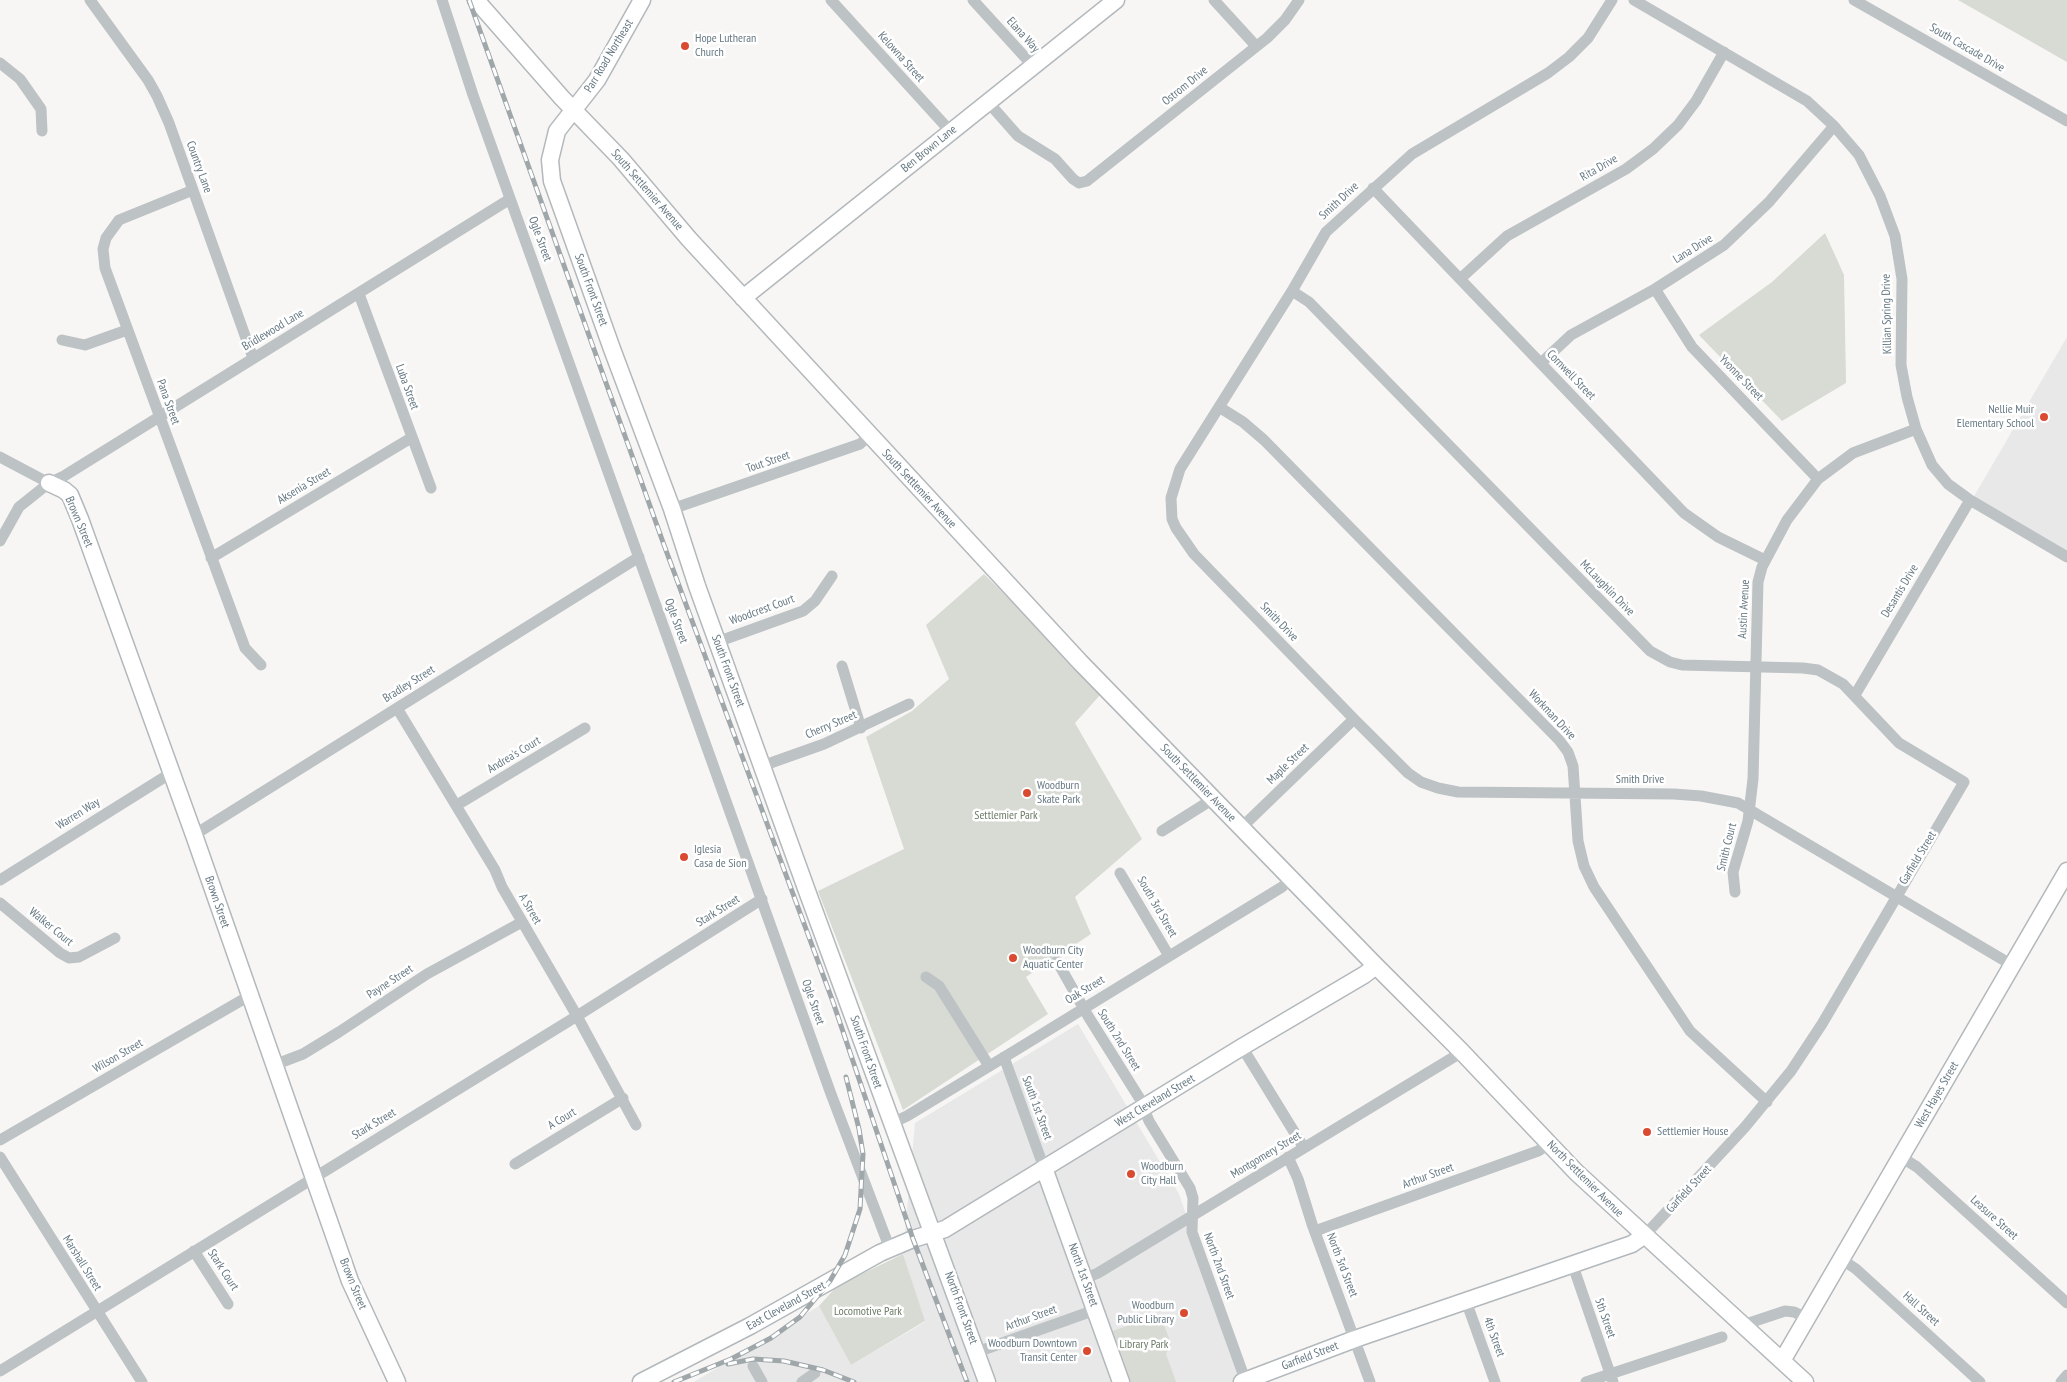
<!DOCTYPE html>
<html>
<head>
<meta charset="utf-8">
<style>
	body { margin:0 }
	canvas { display:block; background:#f7f6f4 }
</style>
</head>
<body>
<canvas width="2067" height="1382"></canvas>
<script>
const ctx = document.querySelector('canvas').getContext('2d');
ctx.lineJoin = 'round';
function paint(path, color) { ctx.fillStyle = color; ctx.fill(path, 'evenodd'); }
const shape = rows => new Path2D(rows.map(r => 'M' + r).join(''));
function stroke(path, color, width, dash) { ctx.strokeStyle = color; ctx.lineWidth = width; ctx.lineCap = dash ? 'butt' : 'round'; ctx.setLineDash(dash || []); ctx.stroke(path); }
function label(font, color, halo, rows, align = 'center') {
  ctx.font = font + ' "PT Sans Narrow",sans-serif'; ctx.lineWidth = 5; ctx.setLineDash([]); ctx.textBaseline = 'middle'; ctx.strokeStyle = halo; ctx.fillStyle = color; for (const [text, x, y, turn = 0] of rows) {
    ctx.save(); ctx.translate(x, y); ctx.rotate((+turn || 0) * Math.PI / 180); ctx.textAlign = isNaN(turn) ? turn : align; if (halo) ctx.strokeText(text, 0, 0); ctx.fillText(text, 0, 0); ctx.restore();
  }
}
const built = shape([
	[2067,337,2067,552,1973,498],
	[1078,1024,1179,1194,1244,1382,694,1382,819,1306,851,1365,925,1322,903,1254,915,1123]
]);
const green = shape([
	[1958,0,2067,0,2067,62],
	[1825,233,1844,275,1846,383,1782,421,1699,335,1772,282],
	[984,574,1066,655,1101,694,1075,723,1142,839,1075,897,1091,934,1026,977,1048,1014,903,1110,818,891,904,849,866,737,912,711,949,679,926,625],
	[903,1254,925,1321,851,1365,819,1306,837,1286],
	[1160,1314,1171,1344,1166,1354,1176,1382,1131,1382,1113,1331]
]);
const street = shape([
	[90,0,148,80,157,96,169,123,253,358],
	[442,0,473,95,831,1094,890,1249],
	[831,0,951,132],
	[973,0,1033,66],
	[1214,0,1256,46],
	[1612,0,1588,38,1569,57,1548,73,1412,154,1326,232,1292,291,1180,469,1171,498,1172,519,1176,528,1194,554,1354,719,1408,773,1421,782,1438,788,1458,792,1674,794,1701,796,1738,803,2012,965],
	[1634,0,1807,101,1834,126,1859,155,1880,196,1895,236,1902,279,1901,365,1907,397,1916,429,1932,465,1948,484,1970,500,2067,557],
	[1854,0,2067,121],
	[0,63,20,79,41,109,42,131],
	[988,102,1018,136,1055,159,1073,179,1079,183,1087,181,1267,38,1285,20,1299,0],
	[1373,188,1684,513,1718,537,1765,560],
	[193,190,119,220,106,238,103,249,105,268,245,648,261,665],
	[1460,279,1507,236,1626,169,1653,149,1678,125,1696,101,1724,52],
	[1655,289,1692,347,1818,479],
	[1292,291,1309,302,1650,651,1670,662,1682,665,1803,668,1818,670,1843,684,1899,743,1964,782,1822,1024,1791,1071,1745,1127,1645,1235],
	[359,294,431,488],
	[62,340,85,345,127,330],
	[1541,363,1571,335,1655,289,1724,245,1769,202,1834,126],
	[1219,407,1243,422,1264,440,1559,740,1568,752,1573,766,1578,841,1584,866,1594,887,1690,1031,1767,1102],
	[0,457,49,483],
	[672,509,860,444,869,436],
	[0,541,19,507,49,483,64,476,510,199],
	[211,558,411,438],
	[717,642,803,611,815,601,832,576],
	[842,666,861,728],
	[1855,695,1970,500],
	[397,708,495,870,502,887,577,1016,636,1125],
	[762,766,824,744,909,704],
	[457,805,585,728],
	[1241,828,1354,719],
	[1162,831,1213,799],
	[194,835,639,557],
	[1120,873,1169,956],
	[0,880,171,773],
	[1735,892,1733,872,1748,821,1753,779,1758,582,1762,567,1787,520,1818,479,1853,453,1916,429],
	[0,903,60,953,69,958,79,957,115,938],
	[1057,961,1088,1016,1140,1099,1149,1121,1190,1188,1193,1198,1192,1232,1246,1382],
	[926,977,939,986,989,1066],
	[1242,1047,1304,1148],
	[1004,1057,1044,1168],
	[274,1065,303,1054,339,1032,427,974,522,922],
	[892,1123,907,1116,1016,1050,1282,887,1291,879],
	[0,1140,249,996],
	[0,1157,142,1382],
	[1288,1157,1298,1179,1312,1224,1370,1382],
	[1901,1157,1917,1167,2067,1303],
	[515,1164,623,1098],
	[1315,1231,1538,1151,1549,1144],
	[194,1251,228,1304],
	[1841,1259,1856,1269,1980,1382],
	[1572,1263,1613,1382],
	[1084,1279,1098,1273,1462,1052],
	[1466,1301,1495,1382],
	[1743,1325,1785,1311,1794,1312,1807,1318],
	[977,1352,1095,1310],
	[753,1366,762,1382],
	[0,1371,577,1016,762,899],
	[802,1382,815,1373],
	[1586,1382,1722,1337],
	[2061,1382,2067,1375]
]);
const secondary = shape([
	[476,0,562,98,621,159,689,239,1080,662,1376,966,1462,1052,1576,1172,1805,1382],
	[642,0,597,80,557,131,550,160,552,181,612,349,672,509,697,586,807,891,987,1382],
	[743,298,1116,0],
	[49,483,64,490,70,495,80,519,194,835,350,1281,397,1382],
	[1044,1168,1121,1382],
	[1782,1361,2067,871],
	[641,1382,750,1326,880,1253,913,1239,945,1229,1242,1047,1364,975,1376,966],
	[1242,1382,1355,1339,1632,1244,1645,1235]
]);
const rail = shape([
	[469,0,664,545,833,1002,913,1239,967,1382],
	[728,1364,753,1359,784,1361,823,1370,854,1382],
	[674,1382,731,1359,771,1338,800,1317,830,1281,845,1255,860,1209,863,1154,859,1129,846,1077]
]);
const markers = [
	[685,46,5,"#da4a30"],
	[2044,417,5,"#da4a30"],
	[1027,793,5,"#da4a30"],
	[684,857,5,"#da4a30"],
	[1013,958,5,"#da4a30"],
	[1647,1132,5,"#da4a30"],
	[1131,1174,5,"#da4a30"],
	[1184,1313,5,"#da4a30"],
	[1087,1351,5,"#da4a30"]
];
const streetNames = [
	["Elana Way",1023,35,48],
	["South Cascade Drive",1967,48,30],
	["Parr Road Northeast",609,56,-59],
	["Kelowna Street",901,57,48],
	["Ostrom Drive",1185,86,-39],
	["Ben Brown Lane",929,149,-39],
	["Country Lane",199,167,70],
	["Rita Drive",1599,168,-30],
	["South Settlemier Avenue",647,190,49],
	["Smith Drive",1339,201,-43],
	["Ogle Street",540,239,70],
	["Lana Drive",1693,249,-32],
	["South Front Street",591,290,70],
	["Killian Spring Drive",1887,314,-91],
	["Bridlewood Lane",273,330,-31],
	["Cornwell Street",1571,375,46],
	["Yvonne Street",1741,378,46],
	["Luba Street",407,387,70],
	["Pana Street",168,402,70],
	["Tout Street",768,462,-19],
	["Aksenia Street",304,486,-31],
	["South Settlemier Avenue",919,489,47],
	["Brown Street",79,522,67],
	["McLaughlin Drive",1607,588,46],
	["Desantis Drive",1900,591,-59],
	["Austin Avenue",1744,609,-87],
	["Woodcrest Court",762,610,-20],
	["Ogle Street",676,621,70],
	["Smith Drive",1279,622,46],
	["South Front Street",728,671,70],
	["Bradley Street",409,684,-32],
	["Workman Drive",1552,715,47],
	["Cherry Street",831,725,-23],
	["Andrea's Court",514,755,-31],
	["Maple Street",1288,764,-44],
	["Smith Drive",1640,780],
	["South Settlemier Avenue",1198,783,46],
	["Warren Way",78,814,-32],
	["Smith Court",1727,847,-76],
	["Garfield Street",1918,858,-59],
	["Brown Street",217,902,71],
	["South 3rd Street",1157,907,60],
	["A Street",530,909,60],
	["Stark Street",718,911,-32],
	["Walker Court",51,927,39],
	["Payne Street",390,982,-33],
	["Oak Street",1085,990,-31],
	["Ogle Street",813,1002,71],
	["South 2nd Street",1119,1040,58],
	["South Front Street",866,1052,71],
	["Wilson Street",118,1056,-30],
	["West Hayes Street",1937,1095,-60],
	["West Cleveland Street",1155,1101,-31],
	["South 1st Street",1037,1108,70],
	["A Court",562,1119,-31],
	["Stark Street",374,1124,-31],
	["Montgomery Street",1266,1155,-31],
	["Arthur Street",1428,1176,-20],
	["North Settlemier Avenue",1585,1179,45],
	["Garfield Street",1689,1189,-47],
	["Leasure Street",1994,1218,42],
	["Marshall Street",82,1263,58],
	["North 3rd Street",1342,1265,69],
	["North 2nd Street",1219,1266,70],
	["Stark Court",223,1270,57],
	["North 1st Street",1083,1275,70],
	["Brown Street",353,1284,68],
	["East Cleveland Street",786,1306,-29],
	["North Front Street",961,1308,70],
	["Hall Street",1921,1309,42],
	["Arthur Street",1031,1318,-20],
	["5th Street",1605,1318,71],
	["4th Street",1494,1337,70],
	["Garfield Street",1310,1356,-21]
];
const poiNames = [
	["Hope Lutheran",695,39],
	["Church",695,53],
	["Nellie Muir",2034,410,"right"],
	["Elementary School",2034,424,"right"],
	["Woodburn",1037,786],
	["Skate Park",1037,800],
	["Iglesia",694,850],
	["Casa de Sion",694,864],
	["Woodburn City",1023,951],
	["Aquatic Center",1023,965],
	["Settlemier House",1657,1132],
	["Woodburn",1141,1167],
	["City Hall",1141,1181],
	["Woodburn",1174,1306,"right"],
	["Public Library",1174,1320,"right"],
	["Woodburn Downtown",1077,1344,"right"],
	["Transit Center",1077,1358,"right"]
];
const parkNames = [
	["Settlemier Park",1006,816],
	["Locomotive Park",868,1312],
	["Library Park",1144,1345]
];
paint(built, '#e7e8e7');
paint(green, '#d7dbd3');
stroke(secondary, '#b2b8bc', 19);
stroke(street, '#bdc2c5', 11);
stroke(secondary, '#fff', 16);
stroke(rail, '#9fa7ab', 5);
stroke(rail, '#fff', 3, [9]);
for (const [x, y, r, color] of markers) { const dot = new Path2D(); dot.arc(x, y, r, 0, 2 * Math.PI); ctx.fillStyle = color; ctx.fill(dot); stroke(dot, '#fff', 2); }
label('12px', '#677983', '#fff', streetNames);
label('12px', '#677983', '#fff', poiNames, 'left');
label('12px', '#6c7b66', '#fff', parkNames);
</script>
</body>
</html>
